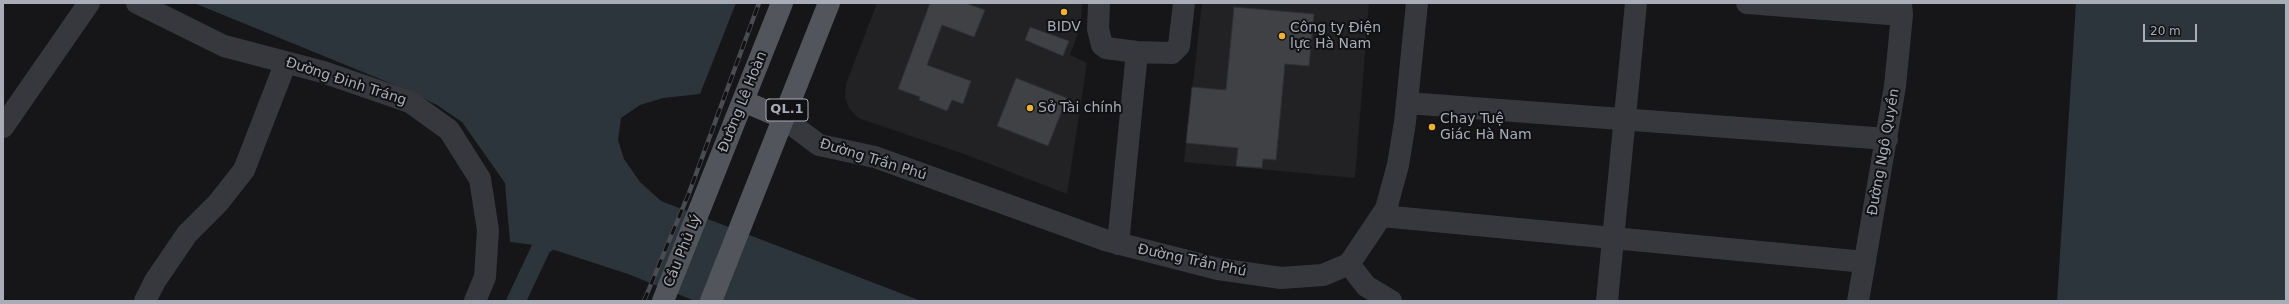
<!DOCTYPE html>
<html>
<head>
<meta charset="utf-8">
<style>
	body { margin:0 }
	#map { position:relative; width:2289px; height:304px; overflow:hidden; background:#161618; font-family:"DejaVu Sans",sans-serif }
	canvas { display:block }
	.frame { position:absolute; inset:0; border:4px solid #a8adb8; pointer-events:none }
	.scale { position:absolute; left:2143px; top:24px; width:54px; height:18px; box-sizing:border-box; border:2px solid #a8adb8; border-top:0; padding-left:5px; font-size:12px; line-height:14px; white-space:nowrap; color:#a8adb8; -webkit-text-stroke:3px #111113; paint-order:stroke }
</style>
</head>
<body>
<div id="map">
<canvas width="2289" height="304"></canvas>
<div class="frame"></div>
<div class="scale">20 m</div>
</div>
<script>
const ctx = document.querySelector('canvas').getContext('2d');
ctx.lineJoin = 'round';
function paint(path, color) { ctx.fillStyle = color; ctx.fill(path, 'evenodd'); }
const shape = rows => new Path2D(rows.map(r => 'M' + r).join(''));
function stroke(path, color, width, dash) { ctx.strokeStyle = color; ctx.lineWidth = width; ctx.lineCap = dash ? 'butt' : 'round'; ctx.setLineDash(dash || []); ctx.stroke(path); }
function label(font, color, halo, rows, align = 'center') {
  ctx.font = font + ' "DejaVu Sans",sans-serif'; ctx.lineWidth = 4; ctx.setLineDash([]); ctx.textBaseline = 'middle'; ctx.strokeStyle = halo; ctx.fillStyle = color; for (const [text, x, y, turn = 0] of rows) {
    ctx.save(); ctx.translate(x, y); ctx.rotate((+turn || 0) * Math.PI / 180); ctx.textAlign = isNaN(turn) ? turn : align; if (halo) ctx.strokeText(text, 0, 0); ctx.fillText(text, 0, 0); ctx.restore();
  }
}
const built = shape([
	[877,3,1082,3,1081,25,1070,55,1087,63,1067,194,964,154,858,118,849,108,845,98,846,84],
	[1202,3,1369,3,1355,178,1184,162]
]);
const water = shape([
	[194,3,736,3,700,94,663,98,640,105,621,118,618,140,624,159,640,182,661,201,921,301,695,301,628,274,542,246,510,242,505,183,462,122,437,105,407,90],
	[2076,3,2286,3,2286,301,2057,301]
]);
const canal = shape([
	[516,301,542,246,563,231]
]);
const building = shape([
	[930,3,965,3,985,10,974,37,942,25,927,65,971,81,963,104,952,100,947,111,919,100,920,97,898,89,930,3],
	[1234,7,1314,14,1309,66,1285,64,1276,160,1263,159,1262,168,1236,166,1238,148,1186,143,1192,87,1226,90,1234,7],
	[1030,27,1069,41,1063,56,1025,40,1030,27],
	[1016,78,1067,98,1048,146,997,126,1016,78]
]);
const minor = shape([
	[137,3,224,46,323,72,410,102,449,130,480,179,488,230,485,277,475,301],
	[1099,3,1098,29,1102,45,1106,48,1137,52,1172,53,1179,46,1184,3],
	[1747,3,1902,15],
	[1407,103,1887,139],
	[783,118,819,145,875,157,1105,240,1218,269,1281,278,1323,275,1349,264,1386,209,1398,165,1405,122,1417,3],
	[3,127,89,3],
	[1382,216,1865,262],
	[1118,244,1137,52],
	[1349,264,1366,286,1391,301],
	[145,301,155,281,187,234,218,203,244,170,286,62],
	[1607,301,1636,3],
	[1858,301,1895,86,1902,15,1901,3]
]);
const major = shape([
	[743,101,783,118],
	[663,301,782,3],
	[711,301,829,3]
]);
const rail = shape([
	[644,301,689,193,759,3]
]);
const markers = [
	[1064,12,4,"#f2b134"],
	[1282,36,4,"#f2b134"],
	[1030,108,4,"#f2b134"],
	[1432,127,4,"#f2b134"]
];
const shields = [
	[787,110,42]
];
const shieldNames = [
	["QL.1",787,110]
];
const poiNames = [
	["BIDV",1064,27,"center"],
	["Công ty Điện",1290,28],
	["lực Hà Nam",1290,44],
	["Sở Tài chính",1038,108],
	["Chay Tuệ",1440,119],
	["Giác Hà Nam",1440,135]
];
const streetNames = [
	["Đường Đinh Tráng",346,82,18],
	["Đường Lê Hoàn",743,102,-68],
	["Đường Ngô Quyền",1884,152,-80],
	["Đường Trần Phú",873,160,17],
	["Cầu Phủ Lý",683,251,-68],
	["Đường Trần Phú",1192,261,12]
];
paint(built, '#222225');
paint(water, '#2c353c');
stroke(canal, '#2c353c', 19);
paint(building, '#404145');
stroke(building, '#303034', 1);
stroke(minor, '#37383d', 22);
stroke(major, '#53555c', 22);
stroke(rail, '#4a4c52', 4.5);
stroke(rail, '#111113', 3, [9]);
for (const [x, y, r, color] of markers) { const dot = new Path2D(); dot.arc(x, y, r, 0, 2 * Math.PI); ctx.fillStyle = color; ctx.fill(dot); stroke(dot, '#111113', 1.5); }
for (const [x, y, w] of shields) { const box = new Path2D(); box.roundRect(x - w / 2, y - 11, w, 22, 3); ctx.fillStyle = '#111113'; ctx.fill(box); stroke(box, '#a8adb8', 1); }
label('bold 13px', '#a8adb8', null, shieldNames);
label('14px', '#a8adb8', '#111113', poiNames, 'left');
label('14px', '#a8adb8', '#111113', streetNames);
</script>
</body>
</html>
